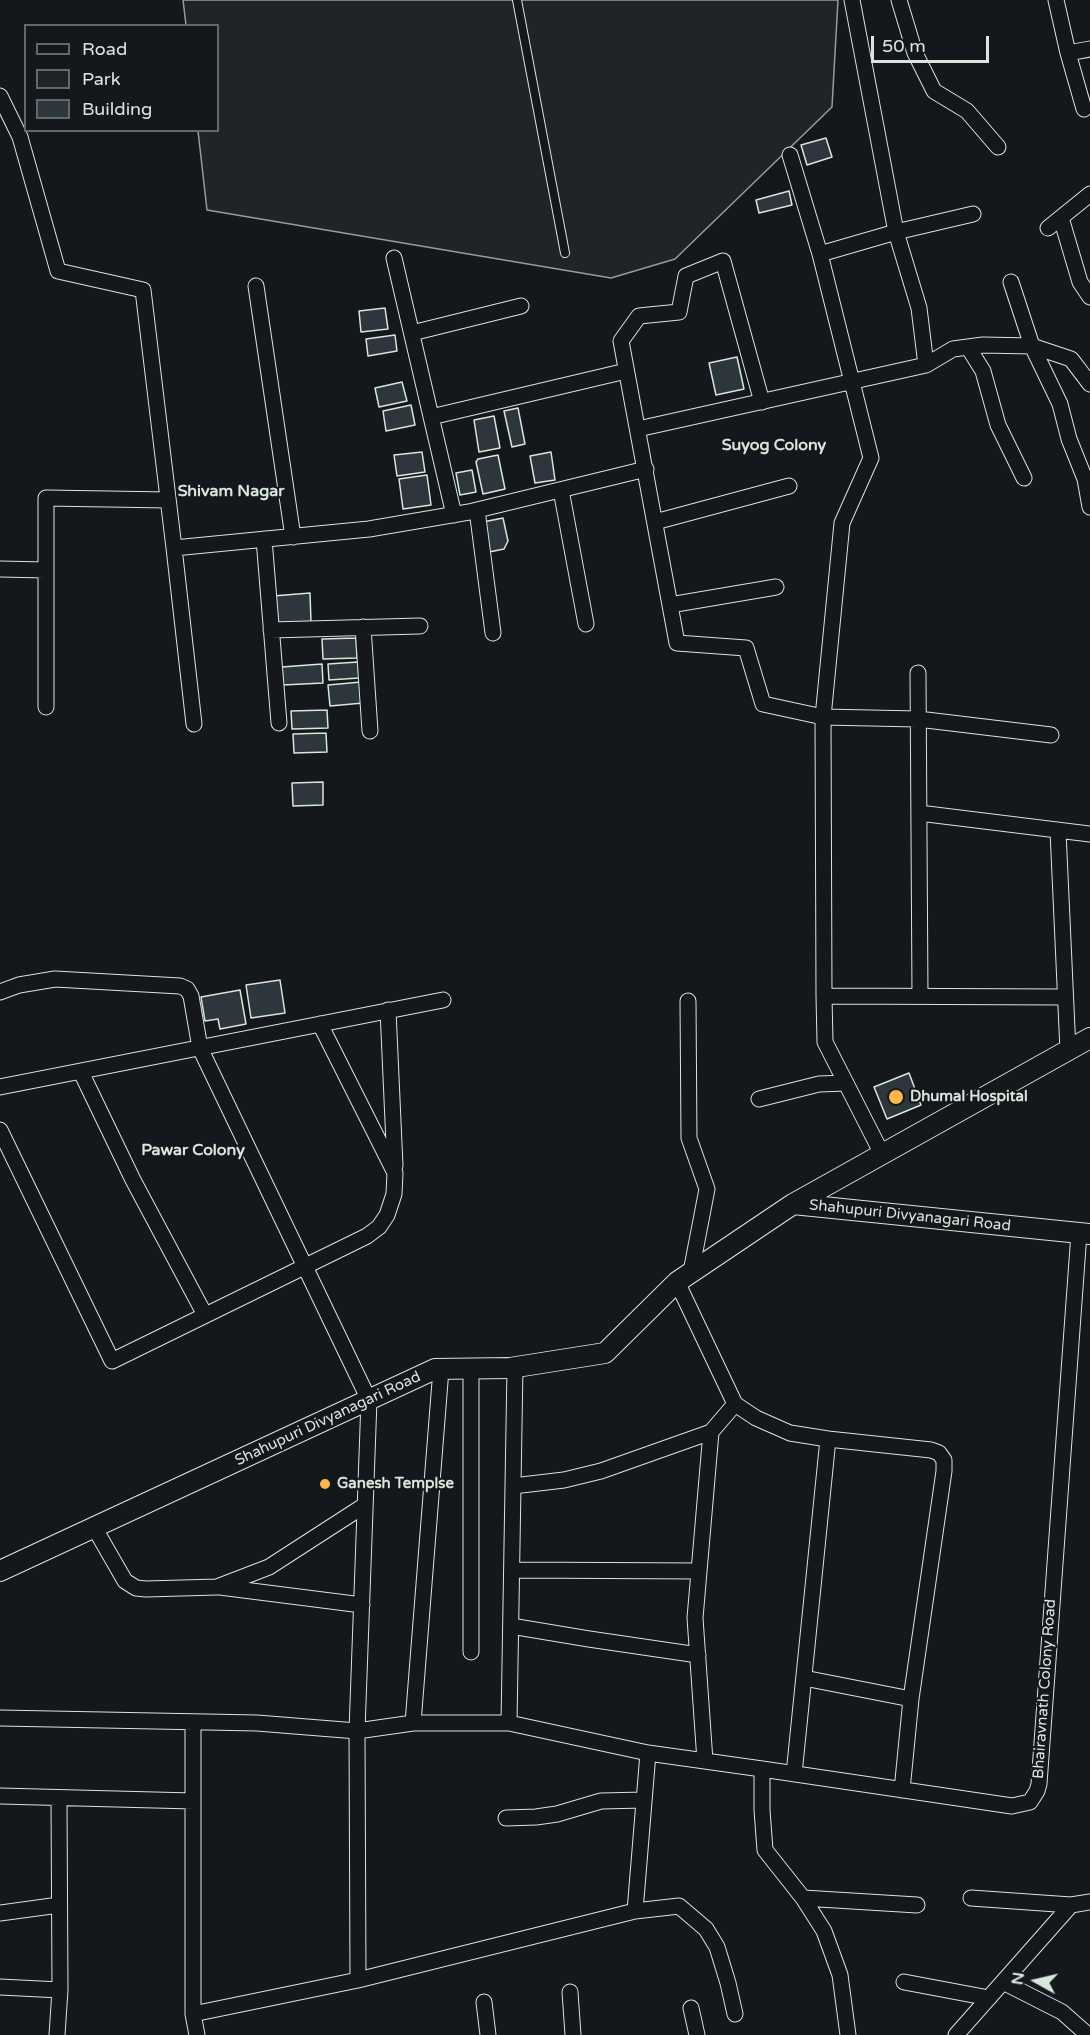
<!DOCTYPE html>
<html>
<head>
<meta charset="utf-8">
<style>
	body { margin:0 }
	#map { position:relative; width:1090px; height:2035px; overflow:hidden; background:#14181c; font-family:"Varela Round",sans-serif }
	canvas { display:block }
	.legend { position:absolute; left:24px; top:24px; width:195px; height:108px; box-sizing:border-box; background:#14181c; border:2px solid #626a69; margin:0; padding:8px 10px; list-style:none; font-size:18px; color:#d8e6dc }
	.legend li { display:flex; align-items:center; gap:12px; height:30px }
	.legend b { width:30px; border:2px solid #626a69 }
	.north { position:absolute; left:1006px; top:1951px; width:60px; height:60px; -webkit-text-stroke:4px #14181c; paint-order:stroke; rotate:278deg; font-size:16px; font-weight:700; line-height:24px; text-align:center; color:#d8e6dc }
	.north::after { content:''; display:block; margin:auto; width:21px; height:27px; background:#d8e6dc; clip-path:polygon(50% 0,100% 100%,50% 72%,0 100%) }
	.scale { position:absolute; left:871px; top:36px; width:118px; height:27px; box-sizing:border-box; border:3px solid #d8e6dc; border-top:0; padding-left:8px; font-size:18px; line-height:21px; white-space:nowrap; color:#d8e6dc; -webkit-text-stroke:4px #14181c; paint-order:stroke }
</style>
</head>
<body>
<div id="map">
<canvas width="1090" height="2035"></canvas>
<ul class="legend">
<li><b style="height:8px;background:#14181c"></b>Road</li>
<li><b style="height:16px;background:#202428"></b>Park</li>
<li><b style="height:16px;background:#2c363c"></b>Building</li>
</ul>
<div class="north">N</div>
<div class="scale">50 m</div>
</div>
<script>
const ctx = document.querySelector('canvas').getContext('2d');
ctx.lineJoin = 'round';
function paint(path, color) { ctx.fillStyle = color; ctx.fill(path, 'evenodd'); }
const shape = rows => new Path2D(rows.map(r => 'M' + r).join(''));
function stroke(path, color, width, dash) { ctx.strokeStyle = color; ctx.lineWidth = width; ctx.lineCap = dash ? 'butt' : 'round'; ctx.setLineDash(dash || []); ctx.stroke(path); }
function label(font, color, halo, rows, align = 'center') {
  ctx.font = font + ' "Varela Round",sans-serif'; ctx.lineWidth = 4.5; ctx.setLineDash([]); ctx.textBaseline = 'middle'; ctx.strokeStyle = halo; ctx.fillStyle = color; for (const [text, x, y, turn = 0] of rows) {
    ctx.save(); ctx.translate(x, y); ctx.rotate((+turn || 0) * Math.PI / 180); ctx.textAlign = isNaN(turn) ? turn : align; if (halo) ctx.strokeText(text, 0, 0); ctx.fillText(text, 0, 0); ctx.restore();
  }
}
const green = shape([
	[183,0,838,0,832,107,675,259,611,278,207,210,198,131,218,130,218,26,186,25,183,0]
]);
const building = shape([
	[826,138,832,157,807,165,801,145,826,138],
	[789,191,792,205,759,213,756,200,789,191],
	[385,308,388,329,361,332,359,311,385,308],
	[395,335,397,351,368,356,366,339,395,335],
	[737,357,744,389,716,395,709,363,737,357],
	[402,382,407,401,379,407,375,388,402,382],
	[411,405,415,425,386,431,383,411,411,405],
	[518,408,525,444,512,447,504,411,518,408],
	[494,416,500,448,479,452,474,420,494,416],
	[422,452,425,472,397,476,394,455,422,452],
	[551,452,555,480,535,483,530,456,551,452],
	[498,455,505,489,483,494,476,462,478,459,498,455],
	[472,470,476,492,460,495,456,473,472,470],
	[427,475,431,505,403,509,399,479,427,475],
	[503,518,508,541,504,549,489,552,483,522,503,518],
	[310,593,311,622,275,624,273,596,310,593],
	[356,638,357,658,323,659,322,639,356,638],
	[358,662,359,678,329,680,328,664,358,662],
	[322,664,323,683,283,685,282,667,322,664],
	[361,682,363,703,330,706,328,685,361,682],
	[327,710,328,728,292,729,291,711,327,710],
	[326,733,327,752,294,753,293,734,326,733],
	[323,782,323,805,293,806,292,783,323,782],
	[280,980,285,1013,251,1018,246,985,280,980],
	[240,990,246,1024,220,1029,218,1019,205,1021,201,997,240,990],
	[909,1073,921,1105,887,1119,874,1087,909,1073]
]);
const lane = shape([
	[517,0,565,253]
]);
const street = shape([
	[852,0,896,232,919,308,926,365],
	[899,0,915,53,934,91,967,111,998,147],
	[1056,0,1068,53,1084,109],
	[1068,53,1090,49],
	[0,96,20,137,58,271,143,290,174,548,369,529,469,512,646,469],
	[790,155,820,254,871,458,842,523,823,717,824,996,825,1042,882,1154],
	[1061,218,1080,282,1090,297],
	[1048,228,1090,194],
	[820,254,896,232,973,214],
	[394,258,454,515],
	[1011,282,1032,346,1060,404,1069,439,1085,479,1090,507],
	[256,286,293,537],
	[412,333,521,306],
	[968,347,983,371,998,425,1024,478],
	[762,402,723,261,686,276,679,312,639,316,621,341,677,643,746,648,763,704,823,717,918,719,1051,735],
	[431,417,626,371],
	[638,429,926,365,953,349,983,345,1032,346,1071,359,1090,384],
	[561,490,586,624],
	[477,510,493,633],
	[655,522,789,486],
	[264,539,279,723],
	[174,548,194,724],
	[0,569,46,570],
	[670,605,776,587],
	[363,627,370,731],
	[271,630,420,626],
	[918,673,920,996],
	[46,707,46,498,168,500],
	[919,813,1090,834],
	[1058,831,1068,1051],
	[0,992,19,985,55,979,180,986,187,989,191,996,200,1048,369,1400,357,1731,413,1723],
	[824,996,1065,997],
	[688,1001,689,1138,707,1189,691,1272],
	[388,1010,395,1166],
	[81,1072,133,1180,205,1315],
	[0,1087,443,1000],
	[759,1099,819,1084,846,1083],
	[0,1130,112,1361,367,1236,379,1227,387,1215,394,1194,395,1173,320,1024],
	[677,1282,735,1404,756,1418,790,1433,828,1439],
	[515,1367,509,1723,648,1753],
	[441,1369,413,1723,509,1723],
	[471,1369,471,1652],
	[513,1486,564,1480,601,1471,711,1432],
	[94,1527,125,1581,136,1588,146,1589,217,1587,269,1567,365,1505],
	[512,1570,699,1571],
	[220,1587,362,1605],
	[511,1626,589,1639,698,1655],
	[804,1678,911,1699],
	[0,1718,257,1723,357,1731,358,1980,635,1911,648,1753,762,1769],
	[193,1722,193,2014,358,1980],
	[705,1761,695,1618,711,1432,735,1404],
	[794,1774,828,1439,931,1450,939,1453,944,1460,944,1471,911,1699,902,1790],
	[0,1796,193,1801],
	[506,1818,536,1817,557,1814,601,1801,644,1800],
	[803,1898,917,1905],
	[971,1898,1071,1905],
	[635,1911,679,1906,706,1929,717,1947,728,1983,735,2014],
	[0,1913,59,1905],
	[904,1982,989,1998],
	[1003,1982,1062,2012,1088,2035],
	[0,1987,60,1990],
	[570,1992,573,2035],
	[484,2002,488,2035],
	[691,2008,697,2035],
	[193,2014,197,2035],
	[57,2035,60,1990,59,1798],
	[848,2035,840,1975,824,1931,803,1898,765,1850,762,1810,762,1769,1012,1806,1030,1802,1037,1791,1039,1784,1079,1233],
	[956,2035,1071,1905,1090,1902]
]);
const secondary = shape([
	[793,1204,1090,1038],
	[0,1571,435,1369,510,1368,605,1353,677,1282,793,1204,1090,1234]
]);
const markers = [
	[896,1097,8,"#ffb74d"],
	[325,1484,6,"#ffb74d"]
];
const poiNames = [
	["Dhumal Hospital",910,1097],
	["Ganesh Templse",337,1484]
];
const streetNames = [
	["Shahupuri Divyanagari Road",910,1216,6],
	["Shahupuri Divyanagari Road",328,1419,-25],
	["Bhairavnath Colony Road",1045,1689,-86]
];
const neighbourhoodNames = [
	["Suyog Colony",774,446],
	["Shivam Nagar",231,492],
	["Pawar Colony",193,1151]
];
paint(green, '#202428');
stroke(green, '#939e99', 1.5);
paint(building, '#2c363c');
stroke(building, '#d8e6dc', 1.5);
stroke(lane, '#d8e6dc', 10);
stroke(street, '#d8e6dc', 17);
stroke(secondary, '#d8e6dc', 22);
stroke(lane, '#14181c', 8);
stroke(street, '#14181c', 15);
stroke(secondary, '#14181c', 20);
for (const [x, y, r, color] of markers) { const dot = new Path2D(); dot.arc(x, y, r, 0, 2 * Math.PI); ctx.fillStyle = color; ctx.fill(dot); stroke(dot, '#14181c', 2); }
label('bold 15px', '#d8e6dc', '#14181c', poiNames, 'left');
label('15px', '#d8e6dc', '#14181c', streetNames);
label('bold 16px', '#d8e6dc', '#14181c', neighbourhoodNames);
</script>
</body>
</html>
